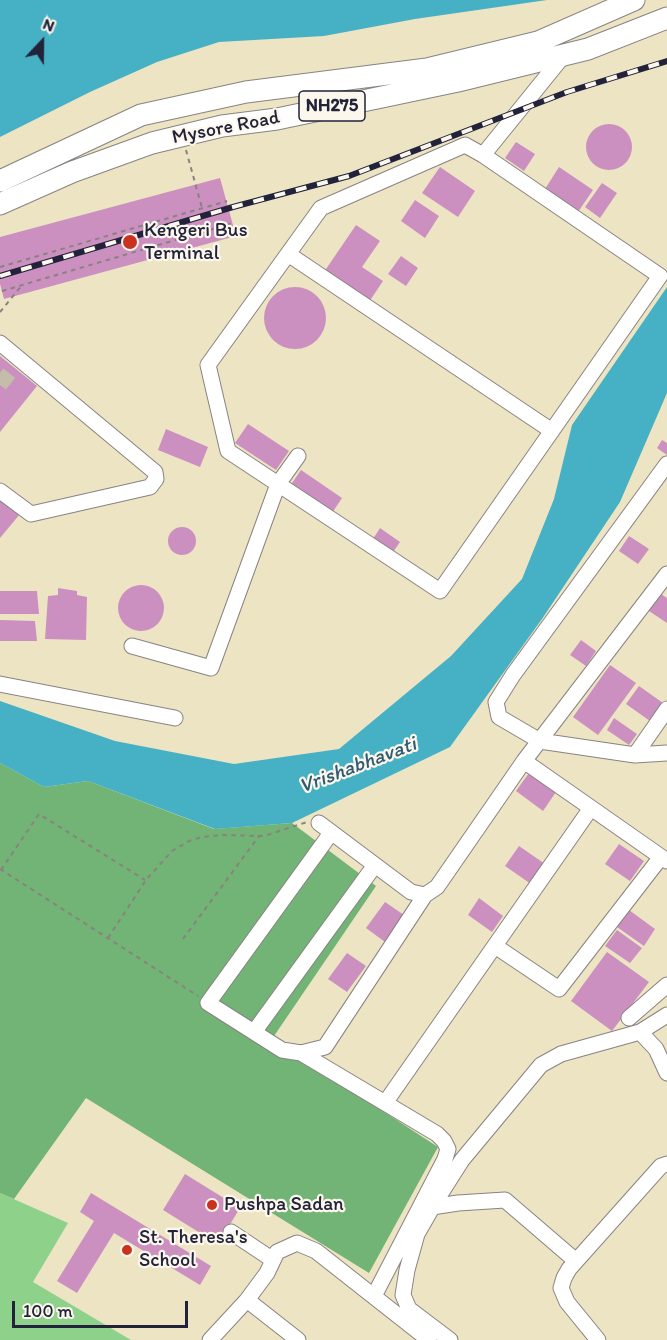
<!DOCTYPE html>
<html>
<head>
<meta charset="utf-8">
<style>
	body { margin:0 }
	#map { position:relative; width:667px; height:1340px; overflow:hidden; background:#ede4c4; font-family:Itim,sans-serif }
	canvas { display:block }
	.north { position:absolute; left:12px; top:12px; width:60px; height:60px; -webkit-text-stroke:4px #fbf7ec; paint-order:stroke; rotate:22deg; font-size:16px; font-weight:700; line-height:24px; text-align:center; color:#22223b }
	.north::after { content:''; display:block; margin:auto; width:21px; height:27px; background:#22223b; clip-path:polygon(50% 0,100% 100%,50% 72%,0 100%) }
	.scale { position:absolute; left:12px; top:1301px; width:176px; height:27px; box-sizing:border-box; border:3px solid #22223b; border-top:0; padding-left:8px; font-size:18px; line-height:21px; white-space:nowrap; color:#22223b; -webkit-text-stroke:4px #fbf7ec; paint-order:stroke }
</style>
</head>
<body>
<div id="map">
<canvas width="667" height="1340"></canvas>
<div class="north">N</div>
<div class="scale">100 m</div>
</div>
<script>
const ctx = document.querySelector('canvas').getContext('2d');
ctx.lineJoin = 'round';
function paint(path, color) { ctx.fillStyle = color; ctx.fill(path, 'evenodd'); }
const shape = rows => new Path2D(rows.map(r => 'M' + r).join(''));
function stroke(path, color, width, dash) { ctx.strokeStyle = color; ctx.lineWidth = width; ctx.lineCap = dash ? 'butt' : 'round'; ctx.setLineDash(dash || []); ctx.stroke(path); }
function label(font, color, halo, rows, align = 'center') {
  ctx.font = font + ' Itim,sans-serif'; ctx.lineWidth = 4.5; ctx.setLineDash([]); ctx.textBaseline = 'middle'; ctx.strokeStyle = halo; ctx.fillStyle = color; for (const [text, x, y, turn = 0] of rows) {
    ctx.save(); ctx.translate(x, y); ctx.rotate((+turn || 0) * Math.PI / 180); ctx.textAlign = isNaN(turn) ? turn : align; if (halo) ctx.strokeText(text, 0, 0); ctx.fillText(text, 0, 0); ctx.restore();
  }
}
const green = shape([
	[0,1193,68,1223,33,1282,131,1340,0,1340]
]);
const forest = shape([
	[0,763,44,787,88,781,214,829,292,823,376,886,272,1039,438,1147,369,1273,86,1098,14,1199,0,1193]
]);
const water = shape([
	[0,0,547,0,415,19,324,36,219,42,157,62,90,92,0,137],
	[667,287,667,393,620,502,542,619,450,747,292,823,215,829,88,781,44,787,0,763,0,701,115,741,234,764,339,749,451,656,522,579,554,499,572,425]
]);
const building = shape([
	'586 147a23 23 0 1 1 46 0a23 23 0 1 1-46 0Z',
	[516,142,535,154,524,171,505,158],
	[440,167,475,191,458,217,422,193],
	[559,167,593,190,578,212,545,189],
	[220,178,236,236,4,299,0,284,0,237],
	[602,183,617,193,600,218,585,207],
	[415,200,439,216,425,238,401,221],
	[356,225,380,241,362,267,383,281,369,302,324,272],
	[401,256,418,268,406,286,388,274],
	'264 318a31 31 0 1 1 62 0a31 31 0 1 1-62 0Z',
	[0,356,37,386,0,432],
	[248,424,289,451,276,470,235,443],
	[166,429,208,447,200,467,158,450],
	[662,440,667,443,667,455,657,448],
	[301,470,342,498,332,513,290,486],
	[0,497,20,514,0,538],
	'168 541a14 14 0 1 1 28 0a14 14 0 1 1-28 0Z',
	[380,528,400,542,391,555,371,542],
	[629,536,649,549,638,564,619,551],
	'118 608a23 23 0 1 1 46 0a23 23 0 1 1-46 0Z',
	[58,588,77,591,77,595,87,597,86,640,45,639,48,596,58,595],
	[0,591,37,591,39,614,0,614],
	[661,594,667,598,667,623,649,611],
	[0,620,35,621,37,641,0,641],
	[581,640,596,651,586,666,570,655],
	[610,665,636,683,598,735,573,717],
	[639,686,663,703,650,721,626,704],
	[614,718,637,734,629,745,607,730],
	[529,773,556,792,543,811,516,791],
	[619,844,644,861,630,881,605,864],
	[519,846,545,864,531,884,505,866],
	[479,898,503,916,492,932,468,915],
	[385,902,404,915,385,942,366,928],
	[629,910,655,929,644,946,617,927],
	[617,930,642,948,630,963,605,946],
	[607,952,649,982,612,1031,571,1001],
	[347,953,366,966,347,992,328,979],
	[185,1174,240,1208,218,1244,163,1210],
	[91,1193,211,1266,200,1285,114,1233,77,1293,57,1281,94,1221,80,1212]
]);
const minorTunnel = shape([
	[0,385,14,367]
]);
const path = shape([
	[186,150,202,208],
	[0,267,227,201],
	[2,291,233,223],
	[0,312,22,285],
	[0,869,198,996],
	[1,870,39,814,145,880],
	[108,938,146,880,172,851,189,841,202,837,222,835,264,836,307,822],
	[183,939,259,836]
]);
const minor = shape([
	[483,155,465,145,321,208,208,365,228,451,440,591,660,276,483,155,564,55],
	[288,254,552,431],
	[0,343,155,472,156,479,150,487,31,514,0,491],
	[667,464,513,675,496,702,499,717,540,741,635,755,667,753],
	[132,646,211,668,278,484,298,456],
	[0,684,175,718],
	[635,755,667,709],
	[524,761,667,861],
	[319,823,411,892,425,895,437,887,524,761,667,574],
	[331,833,208,1003,282,1050,301,1053,325,1047,425,895],
	[495,946,559,989,661,857],
	[667,1015,640,1032,656,1049,667,1073],
	[629,1018,667,985],
	[254,1032,375,865],
	[301,1053,437,1134,444,1141,448,1149,445,1159,374,1296],
	[385,1103,591,808],
	[432,1207,458,1203,505,1200,576,1261],
	[231,1232,273,1260],
	[247,1300,298,1340],
	[210,1340,247,1300,267,1273,277,1252,297,1243,316,1251,429,1340],
	[450,1340,409,1309,403,1295,407,1270,417,1234,436,1201,462,1160,541,1065,561,1054,640,1032],
	[598,1340,567,1302,561,1288,564,1278,569,1269,661,1166,667,1164]
]);
const highway = shape([
	[0,181,141,115,246,92,427,69,538,42,634,0],
	[0,204,72,172,152,143,222,126,277,119,458,81,588,49,667,18]
]);
const rail = shape([
	[0,276,233,207,349,176,567,92,667,61]
]);
const markers = [
	[130,242,8,"#c8321e"],
	[212,1205,6,"#c8321e"],
	[127,1250,6,"#c8321e"]
];
const shields = [
	[332,106,66]
];
const shieldNames = [
	["NH275",332,106]
];
const streetNames = [
	["Mysore Road",226,128,-11]
];
const poiNames = [
	["Kengeri Bus",144,231],
	["Terminal",144,254],
	["Pushpa Sadan",224,1205],
	["St. Theresa's",139,1238],
	["School",139,1261]
];
const waterNames = [
	["Vrishabhavati",358,766,-21]
];
paint(green, '#8dd18a');
paint(forest, '#72b376');
paint(water, '#46b1c4');
paint(building, '#cb90bf');
stroke(minorTunnel, '#c4bda9', 15, [15, 8]);
stroke(minor, '#888380', 17);
stroke(highway, '#888380', 23);
stroke(path, '#888380', 2, [4.5, 4.5]);
stroke(minor, '#fff', 15);
stroke(highway, '#fff', 21);
stroke(rail, '#22223b', 6);
stroke(rail, '#fbf7ec', 4, [11]);
for (const [x, y, r, color] of markers) { const dot = new Path2D(); dot.arc(x, y, r, 0, 2 * Math.PI); ctx.fillStyle = color; ctx.fill(dot); stroke(dot, '#fbf7ec', 2); }
for (const [x, y, w] of shields) { const box = new Path2D(); box.roundRect(x - w / 2, y - 15, w, 30, 4.5); ctx.fillStyle = '#fbf7ec'; ctx.fill(box); stroke(box, '#22223b', 1.5); }
label('bold 18px', '#22223b', null, shieldNames);
label('20px', '#22223b', '#fbf7ec', streetNames);
label('20px', '#22223b', '#fbf7ec', poiNames, 'left');
label('italic 21px', '#305b72', '#fbf7ec', waterNames);
</script>
</body>
</html>
